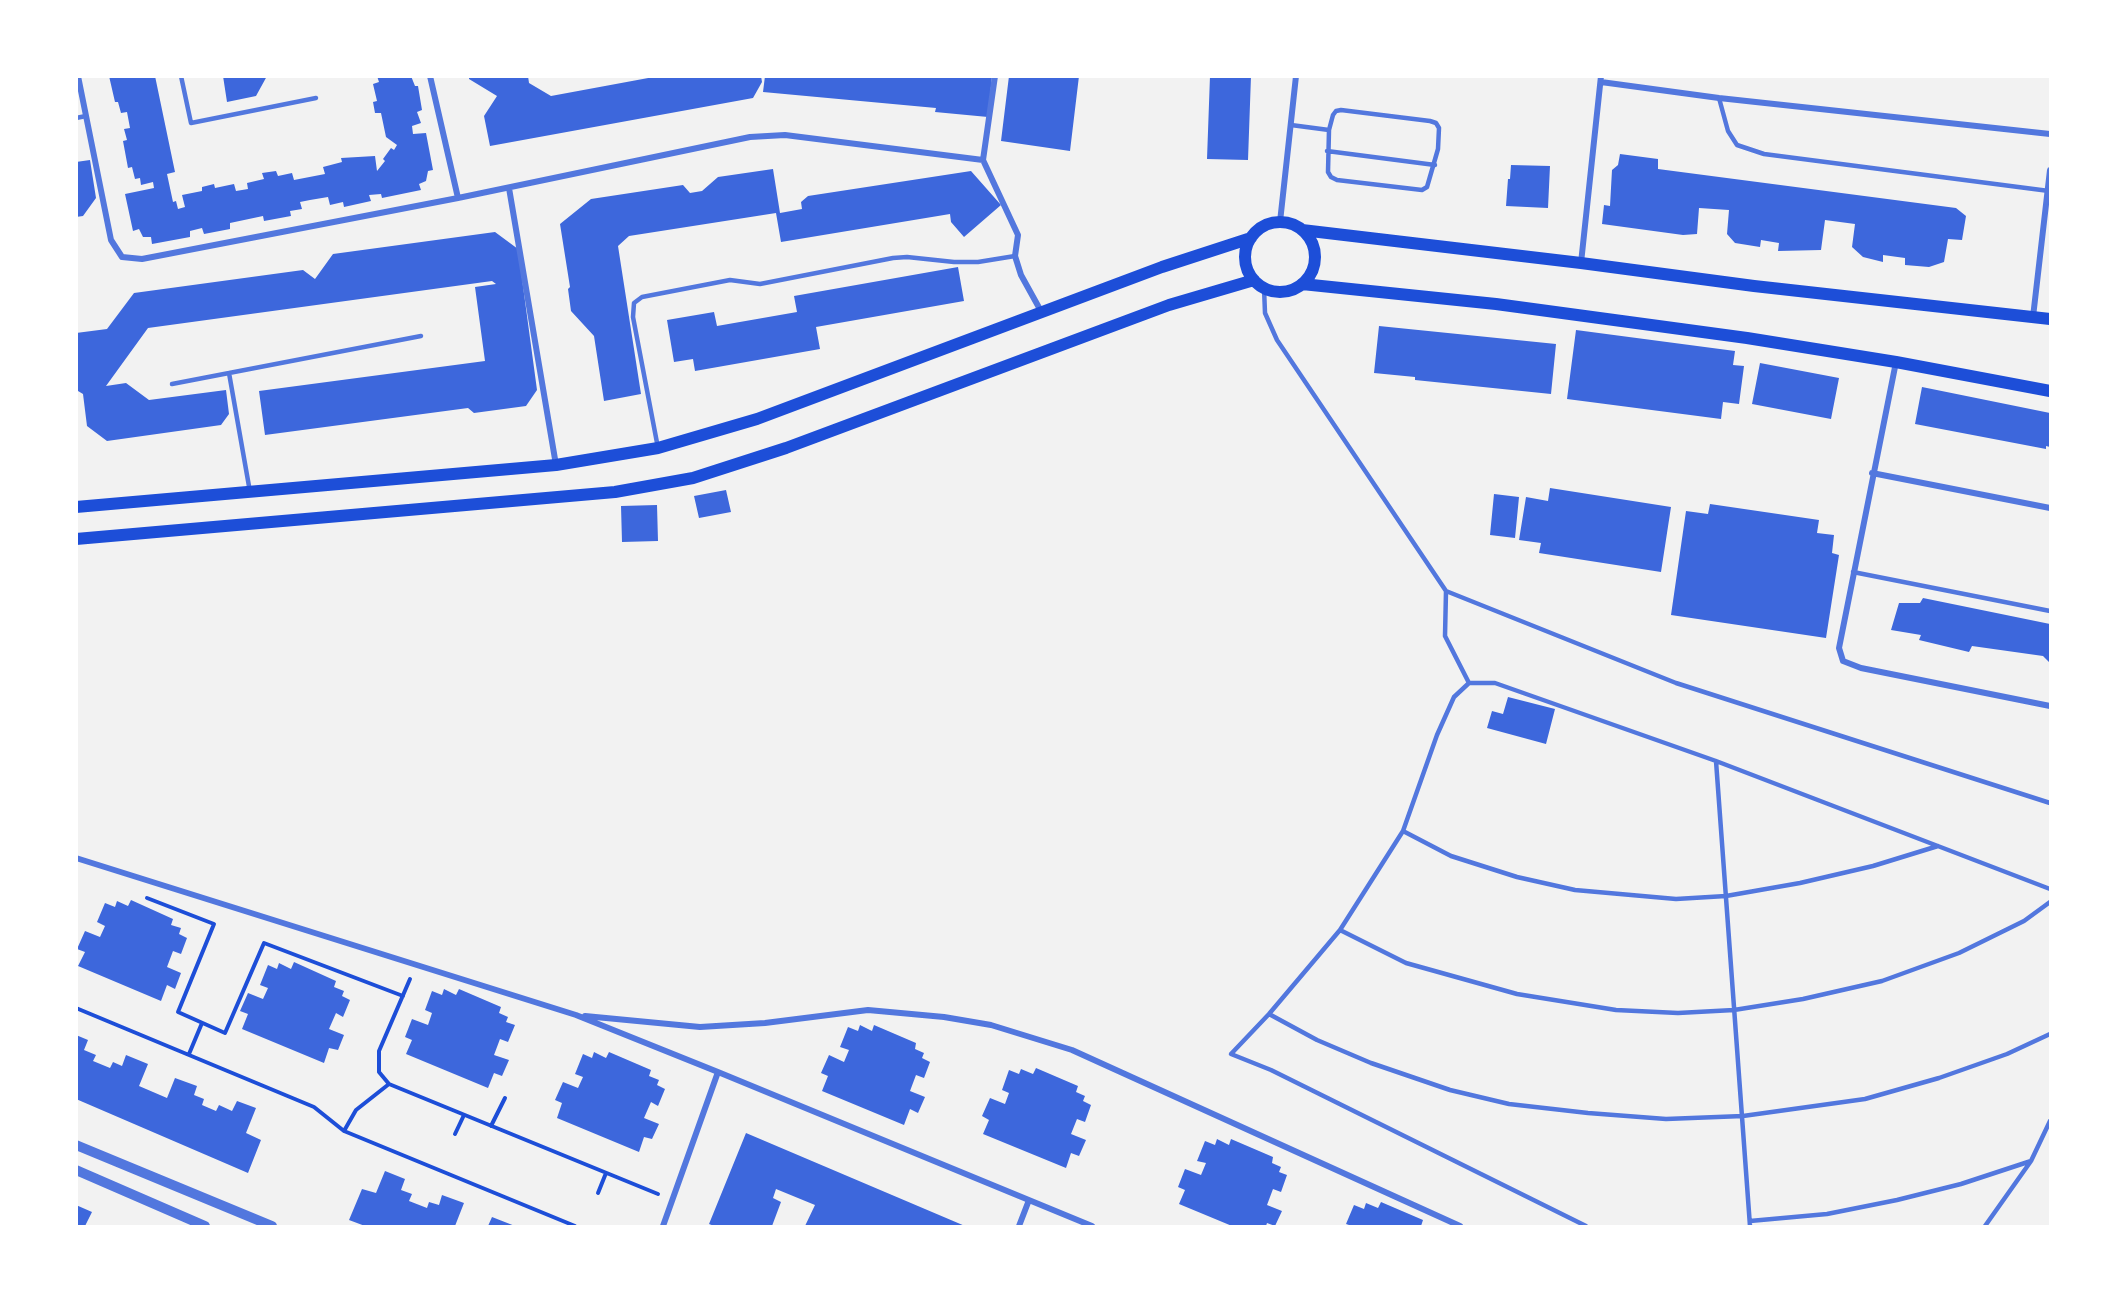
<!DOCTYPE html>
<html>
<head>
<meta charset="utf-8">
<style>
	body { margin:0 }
	#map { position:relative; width:2127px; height:1303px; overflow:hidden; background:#f2f2f2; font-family:"Asap Condensed",sans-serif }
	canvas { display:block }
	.frame { position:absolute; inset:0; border:78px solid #fff; pointer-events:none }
</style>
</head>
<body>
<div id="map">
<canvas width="2127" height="1303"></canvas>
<div class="frame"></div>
</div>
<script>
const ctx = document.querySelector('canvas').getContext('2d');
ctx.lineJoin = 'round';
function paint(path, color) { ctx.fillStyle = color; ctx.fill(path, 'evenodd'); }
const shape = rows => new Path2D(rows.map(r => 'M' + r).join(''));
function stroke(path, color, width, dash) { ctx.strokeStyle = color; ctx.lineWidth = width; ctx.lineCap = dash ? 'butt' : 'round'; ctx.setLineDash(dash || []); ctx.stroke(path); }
const building = shape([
	[109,76,155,76,175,172,167,174,173,202,176,201,178,209,185,207,182,195,202,191,202,187,214,184,215,188,234,184,236,191,248,189,247,183,264,179,262,173,276,171,278,176,292,173,294,180,325,174,323,167,342,162,341,158,375,156,377,171,385,161,383,159,391,148,394,150,397,145,386,137,381,113,375,113,373,102,377,101,373,84,379,82,377,76,411,76,415,86,418,86,422,110,417,112,421,123,412,126,413,134,426,133,433,170,428,171,426,181,419,184,421,190,382,198,381,194,369,195,371,201,344,207,343,202,330,205,328,197,310,200,300,202,302,209,290,211,291,216,264,221,263,216,230,223,230,229,204,234,202,228,190,231,190,237,152,244,151,237,143,237,139,229,133,231,125,194,154,188,153,182,141,185,140,178,135,179,132,167,128,168,123,141,127,140,124,129,130,128,127,112,121,113,118,102,115,102],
	[223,76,267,76,256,96,227,102],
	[469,76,528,76,529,83,551,96,659,76,761,76,762,82,753,98,490,146,484,116,497,96,469,79],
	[765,76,992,76,988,117,935,112,936,108,763,92],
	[1009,76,1079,76,1070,151,1001,141],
	[1210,76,1251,76,1248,160,1207,159],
	[1620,154,1658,159,1658,169,1956,208,1966,216,1962,240,1948,239,1944,262,1929,267,1905,265,1905,258,1883,255,1883,262,1863,257,1852,247,1855,224,1825,220,1821,250,1778,251,1779,243,1761,240,1760,247,1735,243,1727,234,1729,210,1699,208,1697,234,1683,235,1602,224,1604,205,1610,206,1612,170,1618,165],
	[90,160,96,198,83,216,76,217,76,162],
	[1511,165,1550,166,1548,208,1506,206,1508,179,1510,179],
	[773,169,780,213,802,209,801,202,808,196,971,171,1001,205,964,237,951,222,950,214,781,242,776,213,629,236,618,246,641,394,604,401,594,336,571,311,568,289,570,287,560,224,591,199,683,185,690,193,702,191,718,177],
	[495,232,518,249,537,390,526,406,474,413,468,408,265,435,259,391,485,361,475,287,496,284,492,281,148,328,106,386,126,383,149,400,226,390,229,414,221,425,107,441,87,426,83,394,78,391,76,376,76,333,107,329,134,293,303,270,315,279,333,254],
	[958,267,964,301,816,327,820,349,695,371,693,359,674,362,667,320,714,312,717,326,797,312,794,296],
	[1379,326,1556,344,1551,394,1415,380,1415,377,1374,373],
	[1576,330,1735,351,1733,365,1744,366,1739,404,1723,402,1721,419,1567,399],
	[1760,363,1839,378,1831,419,1752,404],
	[1922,387,2050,413,2050,447,2046,446,2046,449,1915,424],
	[1550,488,1671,507,1661,572,1539,553,1541,543,1519,540,1526,497,1548,501],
	[726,490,731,512,699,518,694,496],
	[1494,494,1519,497,1515,538,1490,535],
	[1710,504,1819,520,1817,533,1834,535,1832,553,1839,555,1826,638,1671,615,1686,511,1708,514],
	[657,505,658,541,622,542,621,506],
	[1923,598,2050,624,2050,663,2043,656,1972,646,1969,652,1919,640,1921,635,1891,630,1899,603,1920,603],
	[1508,697,1555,709,1546,744,1487,728,1492,711,1503,714],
	[131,900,173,919,171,925,181,928,179,934,187,938,181,954,173,951,167,967,181,973,175,989,167,985,161,1001,78,966,85,952,77,949,85,931,100,937,105,926,97,922,105,903,115,907,117,901,128,906],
	[294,962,336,981,334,987,344,991,342,996,350,1000,343,1017,336,1013,329,1029,344,1035,338,1050,329,1048,324,1063,242,1029,248,1014,240,1011,248,993,263,999,268,988,260,985,268,965,277,969,279,963,291,969],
	[444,989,456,995,459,989,501,1007,499,1013,508,1017,506,1022,515,1025,508,1042,500,1039,494,1055,509,1060,502,1076,494,1073,488,1088,406,1054,412,1040,405,1037,412,1019,428,1025,432,1013,425,1010,432,991,442,995],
	[860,1025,872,1031,874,1025,916,1043,915,1049,924,1053,922,1058,930,1062,924,1078,916,1075,910,1091,925,1097,918,1113,910,1109,904,1125,822,1091,828,1076,821,1073,829,1055,844,1062,849,1050,840,1047,848,1027,858,1031],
	[76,1035,88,1040,84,1050,96,1055,93,1061,110,1068,113,1062,122,1066,126,1055,148,1064,139,1086,167,1098,175,1078,197,1086,194,1095,204,1099,202,1105,216,1111,219,1105,232,1111,237,1101,256,1108,246,1133,261,1140,248,1173,76,1099],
	[594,1052,606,1058,609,1052,651,1070,649,1076,659,1080,657,1085,665,1089,658,1106,651,1102,644,1118,659,1124,652,1139,644,1137,639,1152,557,1118,562,1103,555,1100,563,1082,578,1088,583,1077,575,1074,583,1054,592,1058],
	[1036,1068,1078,1086,1076,1092,1085,1096,1083,1101,1091,1105,1085,1122,1077,1119,1071,1134,1086,1140,1079,1156,1071,1153,1066,1168,983,1134,989,1120,982,1116,990,1098,1005,1104,1009,1093,1002,1090,1009,1070,1019,1074,1021,1069,1033,1074],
	[746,1133,965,1226,805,1226,815,1205,776,1189,773,1198,781,1202,772,1226,736,1225,736,1226,714,1226,709,1224],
	[1217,1139,1229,1145,1231,1139,1273,1157,1272,1163,1281,1167,1279,1172,1287,1175,1281,1192,1273,1189,1267,1205,1282,1211,1275,1226,1267,1223,1266,1226,1232,1226,1179,1204,1185,1190,1178,1187,1185,1169,1201,1175,1206,1163,1197,1161,1205,1141,1215,1145],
	[385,1171,405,1179,401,1190,412,1194,409,1201,427,1208,429,1202,439,1205,442,1195,464,1203,455,1226,365,1226,349,1220,362,1189,376,1193],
	[1381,1202,1423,1220,1421,1226,1352,1226,1346,1224,1354,1205,1364,1209,1366,1203,1378,1208],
	[76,1205,92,1212,85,1226,76,1226],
	[492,1217,515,1226,488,1226]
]);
const path = shape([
	[147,898,214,924,178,1012,225,1033,264,943,403,996],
	[410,979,379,1051,379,1072,389,1084,658,1194],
	[76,1008,314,1107,344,1131,575,1226],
	[189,1054,202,1023],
	[491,1126,505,1098],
	[344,1131,356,1110,389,1084],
	[455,1134,464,1115],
	[598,1193,606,1173]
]);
const service = shape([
	[181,76,191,123,316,98],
	[1719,98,1728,131,1737,145,1764,154,2049,191],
	[1341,110,1430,121,1436,123,1439,128,1438,149,1427,187,1422,190,1337,180,1331,177,1328,172,1329,130,1333,115,1336,111,1341,110],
	[76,118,86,116],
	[1291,125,1329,130],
	[1327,151,1435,165],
	[1264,288,1265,313,1277,340,1446,591,1445,636,1469,683],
	[229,373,250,492],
	[172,384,421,336],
	[658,448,633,317,634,303,642,297,730,280,760,284,893,258,907,257,954,262,978,262,1015,256],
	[1853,572,2050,611],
	[1446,591,1676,683,2050,803],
	[1716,761,1750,1226],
	[1403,831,1451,856,1517,877,1575,890,1676,899,1726,896,1800,883,1873,866,1938,846],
	[1340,930,1406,963,1517,994,1616,1010,1678,1013,1734,1010,1803,999,1882,981,1959,953,2024,921,2050,902],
	[1269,1014,1317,1040,1371,1063,1450,1090,1509,1104,1588,1113,1666,1119,1743,1116,1865,1099,1939,1078,2007,1054,2050,1034],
	[1750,1221,1827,1214,1897,1200,1961,1184,2031,1161],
	[1586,1226,1271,1070,1231,1054,1269,1014,1340,930,1403,831,1437,735,1454,697,1469,683,1495,683,1716,761,2050,889],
	[1985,1226,2031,1161,2050,1121]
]);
const minor = shape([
	[78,76,111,240,122,257,142,259,458,198,750,137,785,135,983,160],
	[430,76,458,198],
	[995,76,983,160,1018,235,1015,256,1021,275,1042,313],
	[1601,82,1719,98,2050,134],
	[509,188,556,465],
	[1280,222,1296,76],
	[1581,263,1601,76],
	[2033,317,2050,170],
	[1896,362,1839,648,1843,661,1861,668,2050,706],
	[1872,473,2050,508],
	[76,858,576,1015,718,1072,1092,1226],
	[585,1016,700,1027,765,1023,868,1010,944,1017,991,1025,1072,1050,1460,1226],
	[663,1226,718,1072],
	[1019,1226,1029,1200]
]);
const tertiary = shape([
	[76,1145,272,1226],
	[76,1170,205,1226]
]);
const secondary = shape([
	'1245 257a35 35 0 1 1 70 0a35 35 0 1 1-70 0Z',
	[1302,230,1581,263,1754,286,2050,319],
	[1302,284,1496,304,1747,338,1896,362,2050,391],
	[76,507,556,465,658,448,757,419,1162,267,1251,238],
	[76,539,615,492,693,478,786,448,1169,305,1254,280]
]);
paint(building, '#3d67dc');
stroke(path, '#1d4ed8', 4);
stroke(service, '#5277de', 4.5);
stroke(minor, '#5277de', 6);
stroke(tertiary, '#5277de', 10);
stroke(secondary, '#1d4ed8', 12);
</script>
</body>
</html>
